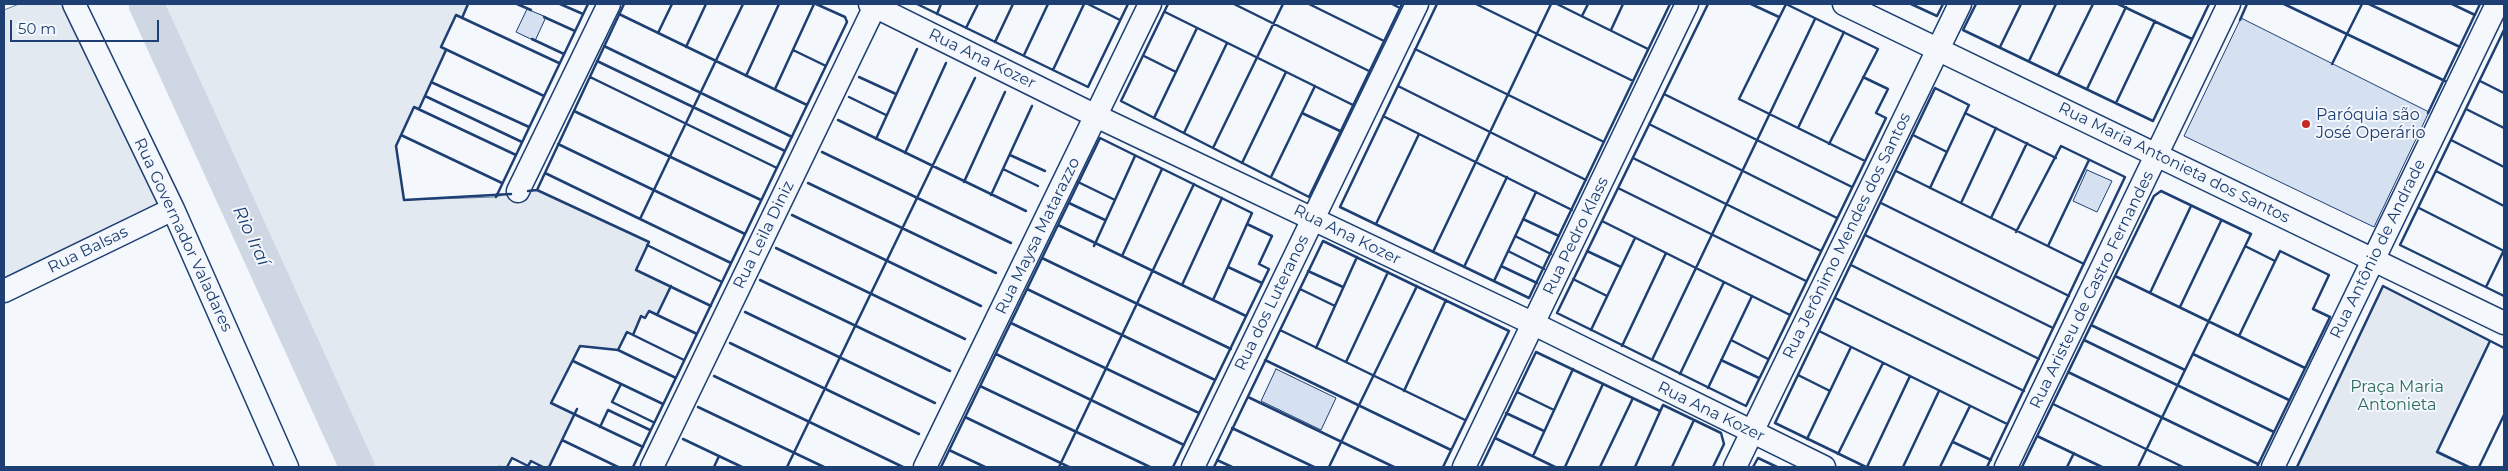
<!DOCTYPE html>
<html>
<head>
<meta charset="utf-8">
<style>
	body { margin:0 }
	#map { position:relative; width:2508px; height:471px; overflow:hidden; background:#f4f7fb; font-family:Montserrat,sans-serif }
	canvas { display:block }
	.frame { position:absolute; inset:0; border:5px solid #1d3f73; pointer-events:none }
	.scale { position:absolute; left:10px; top:20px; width:149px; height:22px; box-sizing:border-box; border:2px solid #1d3f73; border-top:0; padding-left:6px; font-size:15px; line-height:18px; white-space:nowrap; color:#1d3f73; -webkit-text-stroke:4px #f4f7fb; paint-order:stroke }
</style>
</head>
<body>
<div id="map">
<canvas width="2508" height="471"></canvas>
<div class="frame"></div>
<div class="scale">50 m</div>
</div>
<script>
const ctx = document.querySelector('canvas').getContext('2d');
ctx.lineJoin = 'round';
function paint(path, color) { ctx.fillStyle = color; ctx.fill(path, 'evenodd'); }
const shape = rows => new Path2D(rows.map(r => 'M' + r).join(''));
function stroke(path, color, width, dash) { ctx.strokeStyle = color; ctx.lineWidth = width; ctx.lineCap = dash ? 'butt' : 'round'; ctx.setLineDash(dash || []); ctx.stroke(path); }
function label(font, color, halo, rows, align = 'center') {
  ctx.font = font + ' Montserrat,sans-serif'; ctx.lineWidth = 4; ctx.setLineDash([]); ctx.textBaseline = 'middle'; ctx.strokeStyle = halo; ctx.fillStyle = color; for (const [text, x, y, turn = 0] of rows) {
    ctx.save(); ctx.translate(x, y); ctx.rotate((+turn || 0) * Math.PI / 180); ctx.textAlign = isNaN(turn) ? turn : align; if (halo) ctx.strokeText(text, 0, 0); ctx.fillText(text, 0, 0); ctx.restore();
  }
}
const green = shape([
	[19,4,64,4,164,211,4,284,4,10,19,4],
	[158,4,468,4,462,18,456,15,441,47,446,50,419,109,414,107,396,145,404,200,496,197,518,190,537,190,649,242,636,270,671,286,657,315,649,311,645,318,641,316,633,335,626,332,618,350,580,346,551,403,574,414,549,467,543,467,531,461,528,466,512,458,507,467,365,467,158,4],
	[2383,286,2490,341,2438,451,2469,467,2297,467,2383,286]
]);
const river = shape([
	[146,4,357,467]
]);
const building = shape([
	[527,9,546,17,535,41,516,32,527,9],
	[2241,18,2429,112,2374,227,2184,136,2241,18],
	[2087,170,2112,181,2097,212,2073,201,2087,170],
	[1276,369,1336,398,1321,430,1261,401,1276,369]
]);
const minor = shape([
	[74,4,173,209,287,467],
	[870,4,1096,116,1534,324,1824,467],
	[1844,4,2504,323],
	[518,191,609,4],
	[4,291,173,209],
	[652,467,876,4],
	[925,467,1150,4],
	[1193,467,1417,4],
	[1464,467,1687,4],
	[1735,467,1960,4],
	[2006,467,2229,4],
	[2273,467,2497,4]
]);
const wall = shape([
	[517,4,531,10],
	[560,4,583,14],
	[917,4,1088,87,1128,4],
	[1088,4,1120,20],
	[1168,4,1121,101,1309,197,1402,4],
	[1234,4,1369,71],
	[1309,4,1384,41],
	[1392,4,1400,8],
	[1437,4,1340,207,1529,298,1670,4],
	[1476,4,1633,81],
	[1557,4,1648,49],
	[1708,4,1557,313,1746,406,1886,118,1876,113,1888,89,1863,77],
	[1751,4,1779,17],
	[1786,4,1739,99,1865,161],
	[1786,4,1878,49,1829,144],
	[1911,4,1937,16,1943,4],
	[1976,4,1963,30,2153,121,2209,4],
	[2118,4,2192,39],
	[2284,4,2445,81],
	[2369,4,2460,47],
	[2452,4,2475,15],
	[1165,12,1353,105],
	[619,14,807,105],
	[937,14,941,4],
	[1582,16,1588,4],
	[544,17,575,31],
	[462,18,468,4],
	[2240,20,2247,4],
	[966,28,978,4],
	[1611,30,1623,4],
	[2504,30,2400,245,2504,296],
	[658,33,672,4],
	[532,39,564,54],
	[995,42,1013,4],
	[604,46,792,137],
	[686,47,706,4],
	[2000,47,2021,4],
	[1415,49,1604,142],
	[793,50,826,66],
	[1024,55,1048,4],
	[1144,56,1176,72],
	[597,61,785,151],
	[2029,61,2056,4],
	[2332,64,2362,4],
	[1053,70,1084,4],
	[2058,75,2093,4],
	[746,76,779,4],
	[590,77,777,168],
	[859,77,896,94],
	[2480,81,2504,93],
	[431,82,529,127],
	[1398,86,1586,180],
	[775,89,814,4],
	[2087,89,2126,7],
	[1664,94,1852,187],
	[425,96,522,142],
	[544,96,441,47,456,15,559,63],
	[849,97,886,115],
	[2116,103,2155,21],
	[419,109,446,50],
	[2466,109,2504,128],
	[574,111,761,200],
	[1302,113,1340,131],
	[1965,113,2056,158],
	[2428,113,2480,4],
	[1383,116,1572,210],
	[1154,118,1197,28],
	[838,120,1026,211],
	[1649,124,1837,218],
	[1798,128,1844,32],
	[1184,133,1227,43],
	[401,135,502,183],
	[1913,135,1947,152],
	[876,139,917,49],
	[2451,140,2504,167],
	[558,144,745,234],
	[1213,148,1283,4],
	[822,152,1011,243],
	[905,153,946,63],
	[1010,155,1045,171],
	[1633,158,1821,251],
	[1242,163,1286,72],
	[1003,169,1038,186],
	[1896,171,2084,264],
	[2436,171,2504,206],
	[545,173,731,263],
	[1271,177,1315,86],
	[964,182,1005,92],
	[1078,182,1115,200],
	[808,183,996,273],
	[1618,188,1806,281],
	[537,190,624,4],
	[528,191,537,190,649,242,636,270,711,306],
	[511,194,404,200,396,146,414,107,516,155],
	[991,195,1032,106],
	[496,197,588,4],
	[1069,203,1105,220],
	[1881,203,2069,296],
	[1961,203,1996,128],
	[2419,208,2504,251],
	[792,215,981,306],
	[1991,218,2027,143],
	[640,219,743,4],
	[1523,219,1559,236],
	[1602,221,1790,315],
	[1376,224,1419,134],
	[1058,225,1246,316],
	[1865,235,2053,328],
	[1515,236,1551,254],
	[647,245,722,282],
	[1094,246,1135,156],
	[2048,246,2089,160],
	[2245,246,2275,261],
	[776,248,965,339],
	[1508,251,1544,269],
	[1587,251,1621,267],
	[1433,252,1551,4],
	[1122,256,1162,169],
	[1042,258,1231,349],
	[1851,265,2039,359],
	[1501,266,1537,283],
	[1228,267,1262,283],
	[1464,267,1507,177],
	[1308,271,1343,287],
	[2115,276,2305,368],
	[1573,279,1607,296],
	[760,280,950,371],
	[1494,281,1536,192],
	[1182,285,1222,198],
	[2486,287,2504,250],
	[1027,289,1215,380],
	[1300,289,1335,306],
	[2150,293,2191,206],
	[1835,298,2024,391],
	[2180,307,2221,221],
	[745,312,935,403],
	[657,315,671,286],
	[1011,323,1199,413],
	[2091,325,2185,370],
	[1280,330,1465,420],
	[1591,330,1635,238],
	[1819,331,2007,424],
	[633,335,641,316,645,318,649,311,697,334],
	[2239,336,2280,251,2329,275,2313,309,2330,317,2257,467],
	[1731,340,1768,359],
	[2084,340,2274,432],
	[730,343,919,434],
	[1622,346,1666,253],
	[1316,348,1357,257],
	[618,350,676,378],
	[996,354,1184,445],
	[2193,354,2289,400],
	[1265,360,1451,450],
	[1652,360,1815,19],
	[1721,360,1759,378],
	[573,361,663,404],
	[1346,362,1388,272],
	[2068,372,2258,464],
	[1680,374,1724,282],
	[1798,375,1830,391],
	[714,376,903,467],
	[621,384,612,402,653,422],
	[980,386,1150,467],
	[1708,388,1752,296],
	[1404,391,1446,300],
	[1517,392,1554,410],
	[1248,397,1394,467],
	[2053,404,2183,467],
	[698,407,824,467],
	[1506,413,1544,431],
	[965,417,1069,467],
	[600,427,608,410,650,430],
	[1232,428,1314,467],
	[2037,436,2102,467],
	[1495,438,1555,467],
	[683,439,742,467],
	[1807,439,1851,347],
	[562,440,618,467],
	[1953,442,1991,460],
	[643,447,551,403,580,346,618,350,627,332,684,360],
	[949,450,985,467],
	[1838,454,1883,363],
	[1533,456,1573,369],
	[1217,460,1232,467],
	[499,467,500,467],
	[507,467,512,458,528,466,531,461,543,467],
	[549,467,577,409],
	[633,467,847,22,845,17,816,4],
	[714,467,719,456],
	[787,467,975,78],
	[941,467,1100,138,1252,213,1213,300],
	[1059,467,1194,184],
	[1173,467,1269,269,1259,264,1272,236,1247,224],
	[1214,467,1323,241,1509,331,1443,467],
	[1329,467,1417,286],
	[1481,467,1536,352,1660,411],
	[1565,467,1603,384],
	[1600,467,1633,398],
	[1635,467,1663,405,1721,433,1724,444,1713,467],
	[1672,467,1694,420],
	[1753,467,1758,458,1777,467],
	[1866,467,1775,423,1935,88,1969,105,1930,188],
	[1867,467,1910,376],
	[1903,467,1939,391],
	[1940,467,1970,406],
	[1987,467,2125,177,2061,146,2016,232],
	[2022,467,2154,196,2161,191,2251,234,2138,467],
	[2067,467,2074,453],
	[2297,467,2383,286,2504,348],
	[2469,467,2437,452,2490,341],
	[2479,467,2504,415]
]);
const markers = [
	[2306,124,5,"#c62828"]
];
const streetNames = [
	["Rua Ana Kozer",982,59,26],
	["Rua Maria Antonieta dos Santos",2174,163,26],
	["Rua Governador Valadares",183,235,65],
	["Rua Leila Diniz",764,235,-64],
	["Rua Ana Kozer",1347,235,26],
	["Rua Maysa Matarazzo",1038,236,-64],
	["Rua Pedro Klass",1576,236,-64],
	["Rua Jerônimo Mendes dos Santos",1847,236,-64],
	["Rua Antônio de Andrade",2378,249,-64],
	["Rua Balsas",88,250,-26],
	["Rua Aristeu de Castro Fernandes",2092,290,-64],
	["Rua dos Luteranos",1272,303,-64],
	["Rua Ana Kozer",1711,412,26]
];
const poiNames = [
	["Paróquia são",2316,115],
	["José Operário",2316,133]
];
const parkNames = [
	["Praça Maria",2397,387],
	["Antonieta",2397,405]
];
const waterNames = [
	["Rio Iraí",251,236,65]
];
paint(green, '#e3e9f0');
stroke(green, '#687fa3', 1);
stroke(river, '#cfd7e4', 35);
paint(building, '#d5e0f0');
stroke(building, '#1d3f73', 1);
stroke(minor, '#1d3f73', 25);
stroke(minor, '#f4f7fb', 22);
stroke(wall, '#1d3f73', 2.5);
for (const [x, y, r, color] of markers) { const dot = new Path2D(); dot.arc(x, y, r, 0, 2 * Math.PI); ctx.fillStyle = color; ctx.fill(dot); stroke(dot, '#f4f7fb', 2); }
label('16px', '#1d3f73', '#f4f7fb', streetNames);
label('16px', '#1d3f73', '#f4f7fb', poiNames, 'left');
label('16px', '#2c6c60', '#f4f7fb', parkNames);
label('italic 18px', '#1d3f73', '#f4f7fb', waterNames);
</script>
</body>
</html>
